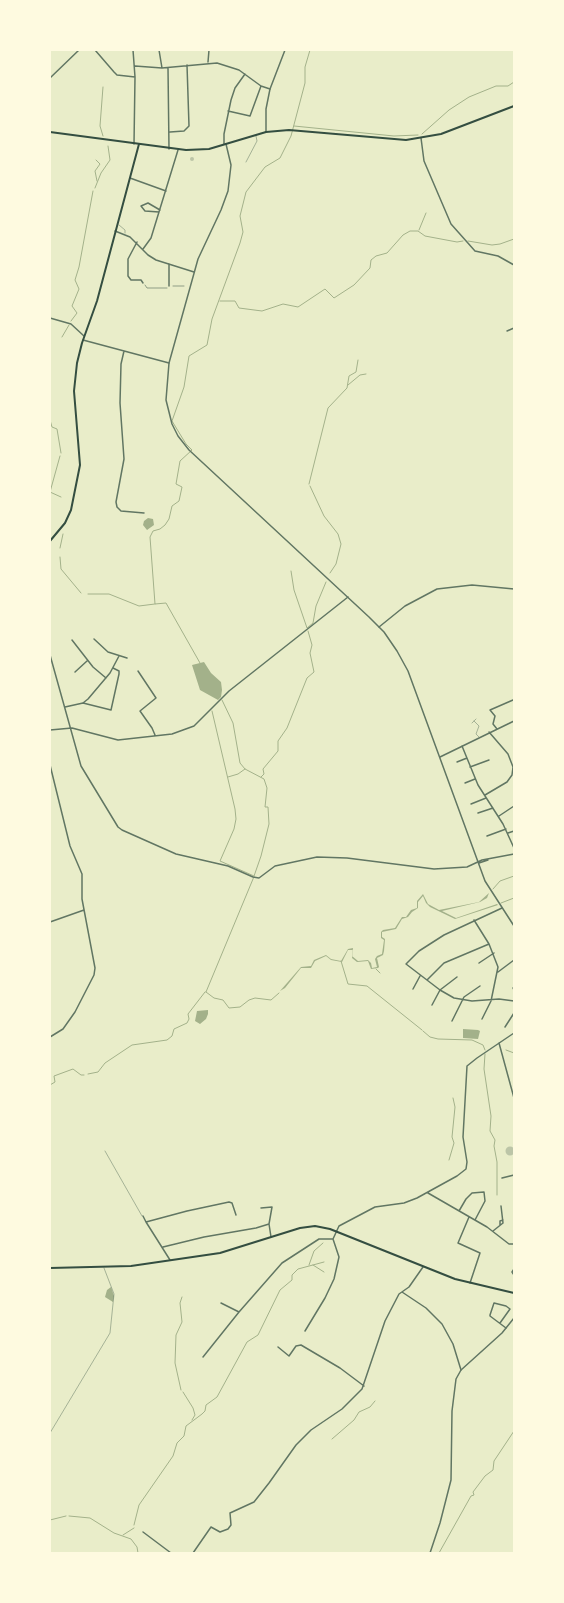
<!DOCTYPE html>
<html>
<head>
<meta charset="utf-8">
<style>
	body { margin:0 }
	#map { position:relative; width:564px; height:1603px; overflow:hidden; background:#e9edc9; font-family:Figtree,sans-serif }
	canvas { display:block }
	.frame { position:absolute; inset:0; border:51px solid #fefae0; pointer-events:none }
</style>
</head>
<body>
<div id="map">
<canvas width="564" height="1603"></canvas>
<div class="frame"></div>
</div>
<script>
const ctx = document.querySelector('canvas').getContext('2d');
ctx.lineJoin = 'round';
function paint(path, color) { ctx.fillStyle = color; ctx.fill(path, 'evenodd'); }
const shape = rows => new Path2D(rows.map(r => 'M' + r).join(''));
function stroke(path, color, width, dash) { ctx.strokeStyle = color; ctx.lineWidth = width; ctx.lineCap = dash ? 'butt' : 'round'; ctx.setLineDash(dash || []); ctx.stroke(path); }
const water = shape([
	[148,518,153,519,154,525,147,530,143,525,144,521],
	[204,662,211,673,221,682,222,690,221,697,218,700,200,690,192,665],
	[489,893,487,898,480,902,442,911,456,918,497,904,498,905,455,919,430,907,426,903,423,896,418,902,418,908,412,912,408,917,402,919,396,929,382,932,382,937,385,939,384,951,383,955,377,958,379,967,378,968,371,969,368,961,357,962,352,958,353,950,348,950,342,962,331,960,326,956,315,961,311,968,301,968,285,988,280,991,301,967,311,966,314,960,326,955,331,959,341,961,348,949,353,948,352,956,358,961,368,960,371,963,372,968,377,967,375,959,377,956,382,954,384,940,381,938,381,932,383,930,395,928,402,917,406,917,411,910,417,908,417,901,423,894,428,904,439,910,479,902],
	[208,1010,208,1014,206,1019,200,1024,195,1021,197,1011],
	[463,1029,478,1030,480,1031,478,1039,463,1038],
	[111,1287,114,1296,113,1302,105,1297,107,1290]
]);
const stream = shape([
	[103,87,100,126,103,136],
	[294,126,394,136,418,135],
	[422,134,449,110,469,97,496,86,508,86,514,82],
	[96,160,100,164,95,171,97,181],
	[95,188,101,173,110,160,108,146],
	[419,230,426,213],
	[468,241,492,245,500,244,514,239],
	[220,301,235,301,239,308,262,311,283,304,298,307,325,289,334,298,354,285,370,268,371,260,376,256,387,253,403,235,410,231,418,231,425,236,457,242,463,241],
	[71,321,77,313,72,306,79,289,75,280,79,267,93,191],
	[62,337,69,325],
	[348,385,360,375,366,374],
	[50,420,52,427,57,429,61,453],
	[60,456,50,492,61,497],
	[309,484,328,408,347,388,349,376,356,372,358,360],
	[310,486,324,516,338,534,341,544,336,564,330,573],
	[60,548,63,534],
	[60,557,61,569,81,593],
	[291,571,294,590,307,628,313,623,316,606,326,582],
	[88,594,109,594,139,606,155,604],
	[200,663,166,603,155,604,150,537,153,531,160,529,165,525,169,519,172,506,179,501,182,487,176,484,180,461,192,450,186,444,172,421,184,387,189,356,207,345,212,319,240,243,243,232,240,216,246,192,265,167,280,158,291,136,305,83,305,67,310,50],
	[212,711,235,809,236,819,234,829,220,861,254,876],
	[228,777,238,774,245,769],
	[261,777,264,774,263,769,278,751,278,741,287,728,307,678,314,672,310,653,312,645,308,631],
	[493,889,500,881,514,876],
	[501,903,514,898],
	[341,961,348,984,367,986,422,1030],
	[376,969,380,973],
	[206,992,253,879,261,856,269,824,268,807,265,807,267,788,264,779,245,769,240,763,233,723,222,700],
	[206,992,214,998,223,1000,229,1008,240,1007,249,1000,255,998,271,1000,279,993],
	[423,1031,430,1037,438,1039,472,1040,483,1045,485,1050],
	[506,1050,514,1053],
	[485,1054,484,1069,491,1116,490,1131,495,1140,494,1146,497,1162,497,1195],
	[88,1074,98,1072,105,1063,132,1045,167,1040,172,1036,174,1029,187,1023,189,1019,188,1014,205,992],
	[50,1085,55,1082,54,1076,73,1069,81,1075,84,1075],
	[449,1160,454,1143,452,1137,455,1107,453,1098],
	[309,1265,314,1251,323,1243],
	[313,1265,324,1272],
	[181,1390,175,1363,176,1335,182,1322,180,1303,182,1297],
	[183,1392,193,1408,195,1415,192,1420],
	[332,1439,354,1420,359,1412,370,1407,375,1401],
	[69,1516,90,1518,114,1533,131,1539,137,1547,138,1553],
	[50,1520,66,1516],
	[134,1525,139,1505,173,1456,177,1443,184,1436,186,1426,202,1414,205,1411,206,1405,217,1397,247,1342,258,1335,280,1290,292,1280,292,1275,298,1269,324,1262],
	[123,1535,134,1528],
	[439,1553,471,1496,474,1495,473,1492,485,1476,493,1470,494,1461,514,1431]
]);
const building = shape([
	'190 159a2 2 0 1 1 4 0a2 2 0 1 1-4 0Z',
	'505.5 1151a4.5 4.5 0 1 1 9 0a4.5 4.5 0 1 1-9 0Z'
]);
const path = shape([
	[145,285,147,288,167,288],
	[173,286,184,286]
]);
const service = shape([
	[246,162,257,141,256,136],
	[119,225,125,230,125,233],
	[474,721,479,726,476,734,479,737],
	[472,723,476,719],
	[105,1151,142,1216],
	[50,1433,110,1333,114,1294,104,1268]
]);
const minor = shape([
	[95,50,114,72,117,75,135,77],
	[133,50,135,77,134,144],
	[159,50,162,68],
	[208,62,209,50],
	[135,66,162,68,217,63,239,70,261,86,270,89],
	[168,68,169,149],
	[50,78,79,50],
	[228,111,250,116,261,86],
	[170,132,184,131,189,126,187,65],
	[421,138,424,161,451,224,475,251,498,256,514,265],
	[224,144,224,134,231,100,235,88,245,74],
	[130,178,166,191],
	[159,212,145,211,141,206,148,203,160,210],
	[115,231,130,237,148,255,156,260,194,272],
	[137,242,128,259,128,276,131,280,141,280,143,283],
	[143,249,151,238,178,150],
	[169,286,169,264],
	[50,318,71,324,84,336],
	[507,331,514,328],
	[83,340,169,363],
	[124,351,121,364,120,403,124,459,116,502,117,507,121,511,144,513],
	[379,627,405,606,437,589,472,585,514,589],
	[94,639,108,652,127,658],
	[72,640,93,667,106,678],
	[50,655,81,766,118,827,122,830,176,854,228,866,253,877,259,878,275,866,317,857,347,858,434,869,467,867,482,860,514,854],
	[138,671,156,698,140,711,152,728,155,735],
	[75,672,87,661],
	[83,703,111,710,119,674,119,671,113,668],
	[65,707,83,703,88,699,110,673,119,656],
	[497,729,493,724,495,716,490,710,513,700],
	[50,730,72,728,118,740,172,734,194,726,229,691,348,597],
	[462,746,478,785,503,824,514,848],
	[440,757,514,721],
	[457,762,467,758],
	[50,765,70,846,82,874,82,899,95,968,94,975,75,1012,63,1029,50,1037],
	[470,767,489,760],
	[465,783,475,779],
	[485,795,507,782,512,775,513,767,508,754,489,732],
	[471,804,486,798],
	[478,813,493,808],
	[499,816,514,806],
	[508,833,514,831],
	[487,836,506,829],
	[479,863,488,860],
	[502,908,444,935,419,951,406,964,440,990,454,998,472,1001,499,999,514,1001],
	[474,920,489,944,498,967,491,1001,482,1019],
	[50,922,84,910],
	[479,963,494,953],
	[498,972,514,960],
	[427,980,444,963,489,944],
	[513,988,514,990],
	[413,989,420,976],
	[432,1005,440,990,457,977],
	[452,1021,464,997,480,986],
	[505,1027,514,1013],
	[499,1043,514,1098],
	[502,1178,514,1175],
	[428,1193,487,1227,509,1244,514,1244],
	[261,1208,272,1207,269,1224,271,1237],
	[459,1211,466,1199,472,1193,484,1192,485,1201,475,1220],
	[143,1216,146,1222,187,1211,229,1202,232,1203,236,1215],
	[469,1217,458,1243,480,1253,470,1283],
	[146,1222,170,1260],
	[500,1225,500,1221,503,1220],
	[493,1231,503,1223,501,1206],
	[163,1247,204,1237,256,1228,269,1224],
	[514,1269,512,1272,514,1275],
	[402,1292,426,1308,442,1324,453,1344,461,1370],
	[221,1303,239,1312],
	[500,1323,510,1309,506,1306,494,1303,490,1315,490,1316,506,1328],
	[305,1331,325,1298,334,1279,339,1257,333,1239,339,1226,375,1207,404,1203,417,1198,457,1176,466,1169,467,1162,463,1137,467,1066,477,1058,514,1033],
	[278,1347,289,1356,296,1346,301,1345,340,1368,364,1386],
	[203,1357,239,1312,282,1263,319,1239,333,1239],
	[143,1532,171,1553],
	[193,1553,211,1527,220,1532,228,1529,231,1525,230,1513,254,1502,269,1483,296,1445,311,1430,342,1409,362,1389,385,1321,399,1294,409,1287,423,1267]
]);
const tertiary = shape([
	[266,132,266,109,270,89,285,50],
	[226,144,231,165,228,191,221,210,198,259,169,363,166,400,172,424,178,436,189,450,369,617,384,632,397,651,408,671,485,881,514,926],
	[430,1553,440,1523,451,1480,452,1411,456,1379,461,1370,502,1333,514,1318]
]);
const secondary = shape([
	[50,132,186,150,209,149,266,132,289,130,406,140,441,134,514,106],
	[50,541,65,523,71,510,80,465,74,391,77,363,82,343,97,301,139,144],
	[50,1268,131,1266,220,1253,300,1228,315,1226,330,1229,455,1279,514,1293]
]);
paint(water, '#a3b18a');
stroke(stream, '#a3b18a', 1);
paint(building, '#bcc5a7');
stroke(path, '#344e41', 0.5);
stroke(service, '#617663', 0.5);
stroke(minor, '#617663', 1.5);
stroke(tertiary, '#617663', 1.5);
stroke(secondary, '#344e41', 2);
</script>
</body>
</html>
